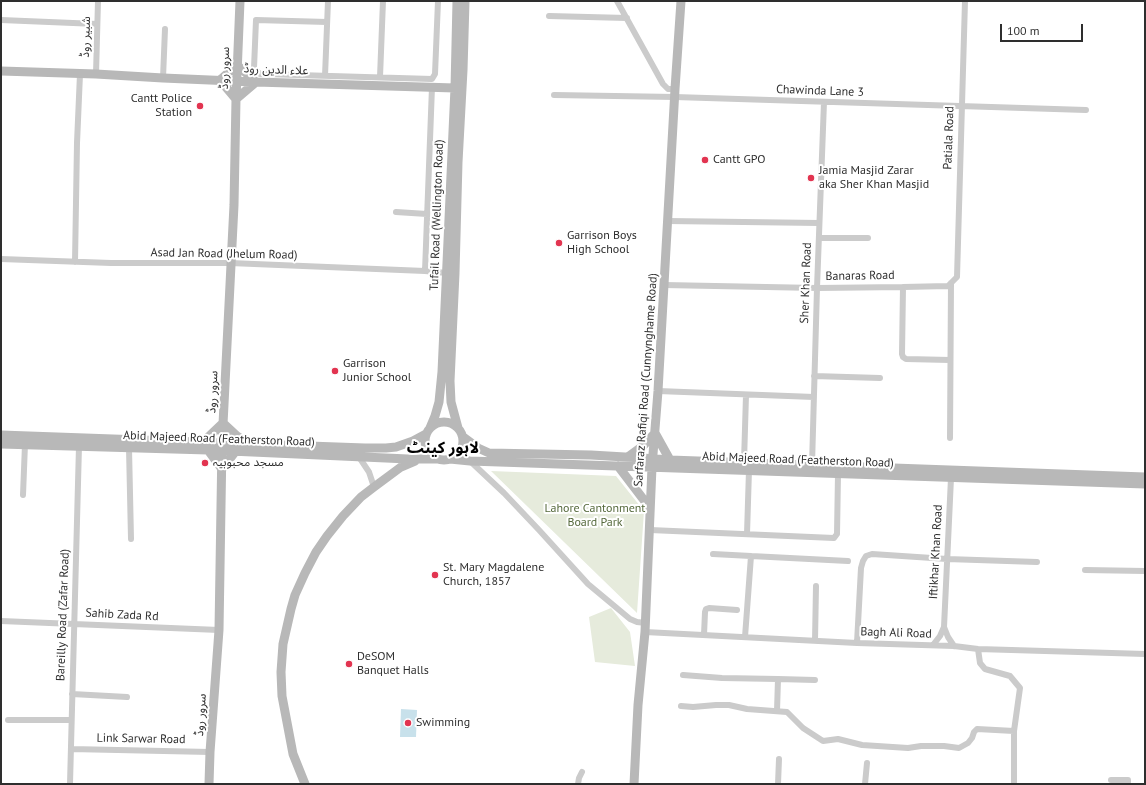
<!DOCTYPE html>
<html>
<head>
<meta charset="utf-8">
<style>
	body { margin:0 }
	#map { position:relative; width:1146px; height:785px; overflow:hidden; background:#fff; font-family:"PT Sans",sans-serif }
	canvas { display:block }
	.frame { position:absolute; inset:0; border:2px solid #2e2e2e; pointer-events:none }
	.scale { position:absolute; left:1000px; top:24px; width:83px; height:18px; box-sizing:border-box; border:2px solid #2e2e2e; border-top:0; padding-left:5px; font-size:12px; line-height:14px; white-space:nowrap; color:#2e2e2e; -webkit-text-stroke:3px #fff; paint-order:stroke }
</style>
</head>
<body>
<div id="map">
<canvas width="1146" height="785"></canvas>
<div class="frame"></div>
<div class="scale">100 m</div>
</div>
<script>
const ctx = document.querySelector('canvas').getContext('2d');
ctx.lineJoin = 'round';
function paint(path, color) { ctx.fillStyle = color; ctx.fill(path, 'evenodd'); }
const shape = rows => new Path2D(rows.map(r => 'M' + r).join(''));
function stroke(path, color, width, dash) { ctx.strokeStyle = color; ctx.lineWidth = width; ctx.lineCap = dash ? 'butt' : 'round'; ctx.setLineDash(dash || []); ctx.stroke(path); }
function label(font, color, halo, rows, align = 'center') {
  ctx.font = font + ' "PT Sans","Noto Sans Arabic",sans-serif'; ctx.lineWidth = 4; ctx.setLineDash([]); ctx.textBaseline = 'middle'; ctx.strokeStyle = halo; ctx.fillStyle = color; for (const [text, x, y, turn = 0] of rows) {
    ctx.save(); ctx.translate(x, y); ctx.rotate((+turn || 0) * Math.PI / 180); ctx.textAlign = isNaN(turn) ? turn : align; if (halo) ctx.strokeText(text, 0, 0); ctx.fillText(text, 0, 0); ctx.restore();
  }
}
const green = shape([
	[491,471,616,476,644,511,637,613],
	[611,608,630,632,635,666,595,662,589,617]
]);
const water = shape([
	[401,709,417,710,416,737,400,737]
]);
const street = shape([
	[617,1,663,84,668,89,675,89],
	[549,16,627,18],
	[1,20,97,24],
	[327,22,256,20,254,68,260,74,264,74,432,79,435,74,438,1],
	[96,74,98,1],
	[325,76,328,1],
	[380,77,383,1],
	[163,78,165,29],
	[554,95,675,97,1086,110],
	[396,212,427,214],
	[668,221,819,223],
	[819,238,868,238],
	[1,259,111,263,230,263,425,271,447,273],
	[75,262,77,143,80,74],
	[425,271,432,87],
	[664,285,817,288,903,287,948,286,957,277,965,1],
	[903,287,902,354,903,357,906,359,950,360],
	[814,376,880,378],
	[658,391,814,397],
	[950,438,951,283],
	[129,448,131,539],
	[359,457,369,472,374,487],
	[470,461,504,493,539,530,588,584,630,619,637,622,646,623],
	[744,462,746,395],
	[812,465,817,288,824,102],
	[23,495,25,444],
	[650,530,834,538,837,534,838,474],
	[747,534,749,470],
	[713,554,751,556],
	[1085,570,1145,571],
	[1,621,219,630],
	[944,627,948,637,954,646],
	[645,632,857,643,954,646,978,649,1145,654],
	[704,635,705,612,706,609,709,608,737,610],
	[745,637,751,556,848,561],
	[815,641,816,586],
	[857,643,861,568,863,561,866,556,872,554,947,559,1037,562],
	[933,645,940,636,944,627,951,478],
	[978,649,980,663,985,669,1010,676,1020,688,1014,731,1014,784],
	[683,675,722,678,778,679,777,711],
	[778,679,815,680],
	[72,694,127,697],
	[681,706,693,707,716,705,729,705,747,709,787,712,803,728,823,741,838,739,862,745,908,748,921,746,944,746,959,748,968,743,972,738,974,732,977,729,1014,731],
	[8,720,71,720],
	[71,749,210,752],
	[1111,780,1128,780,1128,784],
	[70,784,79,446],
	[578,784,579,778,582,772],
	[778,784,779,759],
	[865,784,867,763]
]);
const secondary = shape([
	[237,65,256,82,236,99,220,80,237,65],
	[1,71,96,74,163,78,256,82,455,88],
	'425 441a19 19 0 1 1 38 0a19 19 0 1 1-38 0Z',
	[430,428,435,416,439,402,442,372,455,88,457,1],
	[458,428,451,402,450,381,455,273,458,162,463,70,465,1],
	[1,435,365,448,386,448,396,447,413,441,426,434],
	[463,437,478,448,489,453,591,455,642,458,670,460,1145,477],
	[202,443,223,423,237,436,249,444],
	[1,444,208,450,408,459,436,459],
	[208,450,222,469,235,452],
	[628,457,643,446,655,433,670,460],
	[450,459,470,461,1145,484],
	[618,466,650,508],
	[209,784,210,752,219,630,222,444,234,205,236,99,240,1],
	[305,784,293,754,282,696,281,672,283,644,291,609,295,595,305,573,316,552,327,536,343,516,361,497,374,487,401,467,415,461],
	[634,784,638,705,645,632,652,467,658,391,675,89,681,1]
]);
const markers = [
	[200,106,4,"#e23450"],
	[705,160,4,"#e23450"],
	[811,178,4,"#e23450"],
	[559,243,4,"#e23450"],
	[335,371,4,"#e23450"],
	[205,463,4,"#e23450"],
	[435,575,4,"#e23450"],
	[349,664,4,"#e23450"],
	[408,723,4,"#e23450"]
];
const streetNames = [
	["شبیر روڈ",86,37,-88],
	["سرور روڈ",225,68,-88],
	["علاء الدین روڈ",276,70,2],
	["Chawinda Lane 3",820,91,2],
	["Patiala Road",949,138,-88],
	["Tufail Road (Wellington Road)",437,215,-88],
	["Asad Jan Road (Jhelum Road)",224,254,1],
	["Banaras Road",860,276,-1],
	["Sher Khan Road",806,283,-88],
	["Sarfaraz Rafiqi Road (Cunnynghame Road)",646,380,-86],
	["سرور روڈ",213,392,-87],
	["Abid Majeed Road (Featherston Road)",219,439,2],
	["Abid Majeed Road (Featherston Road)",798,460,2],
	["Iftikhar Khan Road",936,552,-87],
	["Bareilly Road (Zafar Road)",63,615,-88],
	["Sahib Zada Rd",122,615,3],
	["Bagh Ali Road",896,633,2],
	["سرور روڈ",201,715,-86],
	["Link Sarwar Road",141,739,1]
];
const poiNames = [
	["Cantt Police",192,99,"right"],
	["Station",192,113,"right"],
	["Cantt GPO",713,160],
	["Jamia Masjid Zarar",819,171],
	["aka Sher Khan Masjid",819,185],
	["Garrison Boys",567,236],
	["High School",567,250],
	["Garrison",343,364],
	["Junior School",343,378],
	["مسجد محبوبیہ",213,463],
	["St. Mary Magdalene",443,568],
	["Church, 1857",443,582],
	["DeSOM",357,657],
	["Banquet Halls",357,671],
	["Swimming",416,723]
];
const parkNames = [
	["Lahore Cantonment",595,509],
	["Board Park",595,523]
];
const districtNames = [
	["لاہور کینٹ",443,448]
];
paint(green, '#e6ebdc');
paint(water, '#c8e1eb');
stroke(street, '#cbcbcb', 6);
stroke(secondary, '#b8b8b8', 9);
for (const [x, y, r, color] of markers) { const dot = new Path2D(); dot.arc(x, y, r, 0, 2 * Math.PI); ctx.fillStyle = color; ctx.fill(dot); stroke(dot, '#fff', 1.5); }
label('12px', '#2e2e2e', '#fff', streetNames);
label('12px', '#2e2e2e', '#fff', poiNames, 'left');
label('12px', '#55693c', '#fff', parkNames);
label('bold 16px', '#000', '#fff', districtNames);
</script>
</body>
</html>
